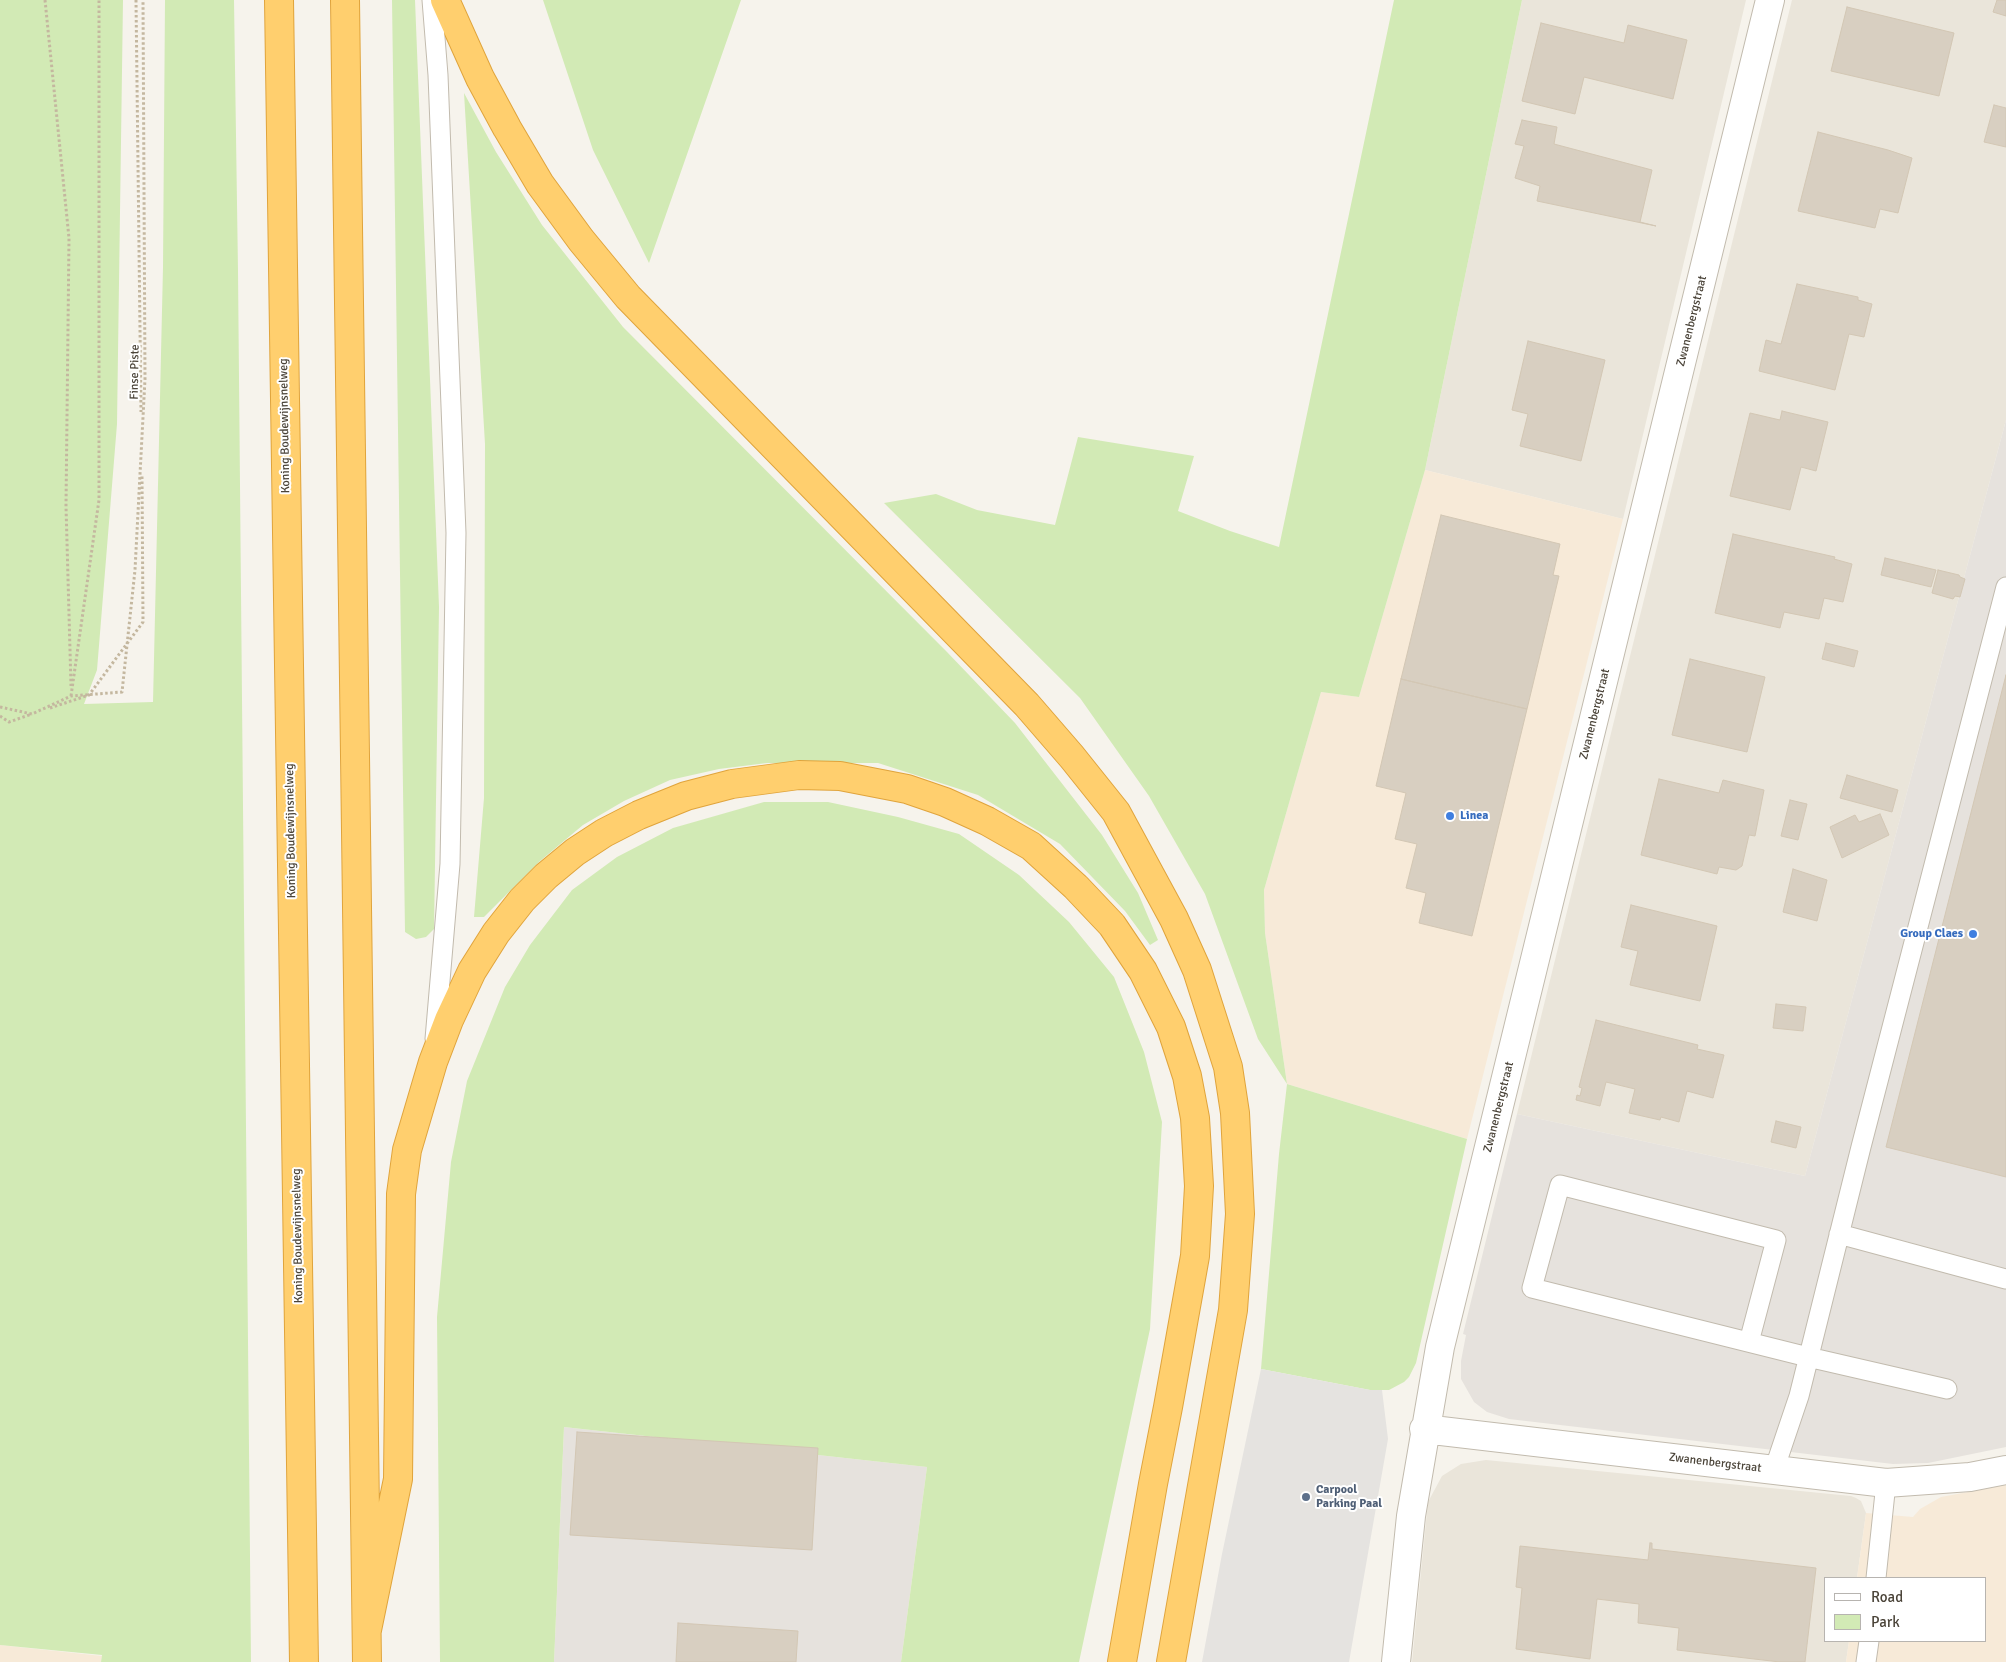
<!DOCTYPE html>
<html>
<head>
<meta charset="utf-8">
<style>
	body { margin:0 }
	#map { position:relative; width:2006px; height:1662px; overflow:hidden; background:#f6f3ec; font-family:Signika,sans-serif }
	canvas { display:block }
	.legend { position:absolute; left:1824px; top:1577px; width:162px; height:65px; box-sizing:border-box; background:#fff; border:1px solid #b7b4b0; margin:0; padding:6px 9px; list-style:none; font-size:15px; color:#4b4439 }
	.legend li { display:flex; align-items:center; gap:10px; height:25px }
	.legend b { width:25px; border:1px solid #b7b4b0 }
</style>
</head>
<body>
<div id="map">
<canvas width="2006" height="1662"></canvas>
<ul class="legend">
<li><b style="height:6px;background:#fff"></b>Road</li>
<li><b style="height:14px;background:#d2eab5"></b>Park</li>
</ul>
</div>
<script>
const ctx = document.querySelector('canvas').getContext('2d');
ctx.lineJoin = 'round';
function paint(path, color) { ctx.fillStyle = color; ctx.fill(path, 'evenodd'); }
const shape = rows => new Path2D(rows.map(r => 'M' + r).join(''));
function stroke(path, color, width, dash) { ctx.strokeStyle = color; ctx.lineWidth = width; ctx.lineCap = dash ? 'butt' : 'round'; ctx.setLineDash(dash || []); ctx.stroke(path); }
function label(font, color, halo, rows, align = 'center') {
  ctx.font = font + ' Signika,sans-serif'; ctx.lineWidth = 4; ctx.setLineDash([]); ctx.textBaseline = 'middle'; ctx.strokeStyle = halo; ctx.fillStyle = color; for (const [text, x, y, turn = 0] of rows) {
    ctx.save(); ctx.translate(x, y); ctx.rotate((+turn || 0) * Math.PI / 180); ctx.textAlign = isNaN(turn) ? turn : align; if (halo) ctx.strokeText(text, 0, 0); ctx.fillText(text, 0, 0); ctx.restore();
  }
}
const residential = shape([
	[1522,0,1746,0,1623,519,1425,470],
	[1792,0,2006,0,2006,420,1805,1176,1517,1114],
	[1486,1460,1851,1496,1856,1498,1861,1501,1866,1513,1857,1578,1825,1578,1825,1641,1849,1641,1846,1662,1412,1662,1428,1502,1442,1476,1461,1464]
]);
const commercial = shape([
	[1425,470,1623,519,1467,1139,1287,1084,1265,933,1264,890,1321,692,1359,697],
	[2006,1485,2006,1662,1846,1662,1849,1641,1985,1641,1985,1578,1857,1578,1866,1513,1913,1517,1920,1509,1941,1497],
	[0,1645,102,1656,101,1662,0,1662]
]);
const industrial = shape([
	[2006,420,2006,1447,1928,1463,1893,1464,1509,1419,1487,1412,1474,1402,1461,1379,1461,1361,1466,1335,1463,1334,1517,1114,1805,1176],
	[564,1427,927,1467,901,1662,554,1662]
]);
const green = shape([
	[0,0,123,0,117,424,97,670,84,704,153,702,163,267,165,0,234,0,238,271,251,1662,101,1662,102,1655,0,1645],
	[392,0,415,0,439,607,434,929,426,937,416,939,405,932],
	[543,0,741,0,649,263,593,150],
	[1394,0,1522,0,1425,470,1359,697,1321,692,1264,890,1265,933,1287,1084,1467,1139,1416,1363,1409,1377,1404,1382,1389,1390,1370,1390,1261,1369,1279,1154,1287,1084,1258,1039,1205,894,1149,796,1080,698,884,503,936,494,977,510,1055,525,1078,437,1194,456,1178,511,1230,531,1279,547],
	[464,93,496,152,542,225,623,327,947,652,1015,723,1102,835,1138,893,1158,940,1150,945,1125,911,1060,844,978,795,878,763,767,763,719,769,670,780,624,801,583,825,540,861,484,917,474,917,484,798,485,444],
	[764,802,828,802,898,817,959,834,1019,875,1069,922,1114,977,1144,1052,1162,1122,1150,1329,1079,1662,901,1662,927,1467,564,1427,554,1662,440,1662,437,1317,451,1162,467,1081,505,987,530,945,572,890,617,857,673,828]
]);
const parking = shape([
	[1261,1369,1370,1390,1382,1390,1388,1439,1349,1662,1202,1662,1222,1554]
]);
const building = shape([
	[1997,0,2006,0,2006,16,1993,12,1997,0],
	[1847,7,1954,33,1939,96,1831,71,1847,7],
	[1541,23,1624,43,1628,25,1687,40,1673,99,1584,77,1575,114,1522,101,1541,23],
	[1994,105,2006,108,2006,147,1984,142,1994,105],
	[1522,120,1557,127,1554,144,1652,170,1640,222,1656,226,1537,201,1540,186,1515,178,1524,146,1515,144,1522,120],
	[1818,132,1888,150,1912,158,1898,213,1880,209,1875,228,1798,211,1818,132],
	[1797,284,1858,297,1858,300,1872,304,1864,337,1849,334,1835,390,1759,371,1766,340,1781,344,1797,284],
	[1528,341,1605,360,1581,461,1520,446,1528,414,1512,410,1528,341],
	[1782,411,1828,422,1816,471,1801,467,1790,510,1730,496,1750,413,1780,420,1782,411],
	[1441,515,1560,544,1553,575,1559,576,1527,709,1401,679,1441,515],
	[1733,534,1835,557,1834,559,1852,564,1843,602,1824,598,1819,619,1784,612,1780,628,1715,613,1733,534],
	[1885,558,1936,570,1931,587,1881,575,1885,558],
	[1938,570,1959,575,1960,577,1965,579,1960,597,1955,596,1953,599,1932,593,1938,570],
	[1826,643,1858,651,1854,667,1822,659,1826,643],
	[1690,659,1765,677,1747,752,1672,735,1690,659],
	[2006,675,2006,1177,1886,1147,2006,675],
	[1401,679,1527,709,1472,936,1419,923,1426,893,1406,888,1417,844,1395,839,1406,793,1376,786,1401,679],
	[1847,775,1898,790,1892,812,1840,798,1847,775],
	[1659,779,1719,793,1723,780,1764,790,1755,836,1749,835,1742,866,1736,870,1719,867,1717,874,1641,855,1659,779],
	[1790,800,1807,804,1798,840,1781,836,1790,800],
	[1880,814,1889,835,1842,858,1830,827,1855,815,1859,822,1880,814],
	[1793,869,1827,880,1817,921,1783,912,1793,869],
	[1631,905,1717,926,1700,1001,1630,985,1638,951,1621,947,1631,905],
	[1776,1004,1806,1007,1803,1031,1773,1028,1776,1004],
	[1596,1020,1698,1045,1697,1049,1724,1055,1713,1098,1687,1091,1679,1122,1661,1117,1660,1120,1629,1113,1635,1089,1606,1082,1600,1106,1576,1100,1577,1095,1580,1096,1582,1088,1579,1087,1596,1020],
	[1776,1121,1801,1127,1796,1148,1771,1142,1776,1121],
	[577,1432,818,1448,812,1550,570,1535,577,1432],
	[1650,1543,1652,1543,1652,1549,1816,1568,1805,1662,1780,1662,1677,1650,1679,1628,1638,1623,1639,1604,1597,1599,1590,1659,1516,1649,1522,1588,1516,1587,1520,1546,1648,1560,1650,1543],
	[678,1623,798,1631,796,1662,676,1662,678,1623]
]);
const path = shape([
	[45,0,69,238,66,506,71,686],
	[136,0,141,412],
	[71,696,99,500,99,0],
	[0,707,32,714,71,696,122,692,135,570,145,379,143,0],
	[50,708,89,695,143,622,142,476],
	[0,716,9,722,32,714]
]);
const lane = shape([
	[432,0,438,75,456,533,450,864,435,1039],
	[1839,1234,2006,1279],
	[1749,1342,1776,1240,1560,1185,1532,1288,1808,1357,1947,1389],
	[1774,1470,1799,1396,1861,1147,2006,587],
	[1876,1578,1886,1483],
	[1866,1662,1869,1641]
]);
const street = shape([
	[1424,1429,1886,1483,1970,1477,2006,1470],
	[1396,1662,1411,1516,1440,1347,1770,0]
]);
const highway = shape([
	[279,0,304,1662],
	[345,0,367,1662],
	[445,0,480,78,507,128,540,184,581,240,628,297,1027,705,1072,757,1116,812,1174,919,1197,970,1228,1067,1235,1113,1240,1214,1233,1310,1171,1662],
	[367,1630,398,1479,401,1194,407,1150,433,1062,449,1020,472,971,496,933,522,900,546,876,575,852,604,833,639,815,686,796,732,784,799,775,840,776,907,789,945,802,987,821,1031,846,1076,887,1112,925,1143,971,1171,1027,1187,1076,1195,1118,1199,1186,1195,1256,1168,1407,1153,1484,1122,1662]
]);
const markers = [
	[1450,816,5,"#3f7fe0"],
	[1973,934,5,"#3f7fe0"],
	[1306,1497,5,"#5c6f8a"]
];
const streetNames = [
	["Zwanenbergstraat",1692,321,-76],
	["Finse Piste",135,372,-89],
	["Koning Boudewijnsnelweg",285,426,-91],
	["Zwanenbergstraat",1595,714,-76],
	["Koning Boudewijnsnelweg",291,831,-91],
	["Zwanenbergstraat",1499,1107,-76],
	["Koning Boudewijnsnelweg",298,1236,-91],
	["Zwanenbergstraat",1715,1463,7]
];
const shopNames = [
	["Linea",1460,816],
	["Group Claes",1963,934,"right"]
];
const serviceNames = [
	["Carpool",1316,1490],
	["Parking Paal",1316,1504]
];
paint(residential, '#eae5da');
paint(commercial, '#f7ead8');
paint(industrial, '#e6e2dd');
paint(green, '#d2eab5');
paint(parking, '#e5e3e0');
paint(building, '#d8cfc1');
stroke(building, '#d3c7b4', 1);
stroke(lane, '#c2bbae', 21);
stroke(street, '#c2bbae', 30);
stroke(highway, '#e0a43c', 30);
stroke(path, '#c4b79f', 3, [2.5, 2.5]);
stroke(lane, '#fff', 19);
stroke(street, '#fff', 28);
stroke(highway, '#ffcf6e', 28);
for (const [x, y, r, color] of markers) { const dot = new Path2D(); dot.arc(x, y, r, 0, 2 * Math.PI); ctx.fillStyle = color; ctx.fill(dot); stroke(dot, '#fff', 2); }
label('12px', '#4b4439', '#fff', streetNames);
label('bold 12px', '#366cbe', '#fff', shopNames, 'left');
label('bold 12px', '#4e5e75', '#fff', serviceNames, 'left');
</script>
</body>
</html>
